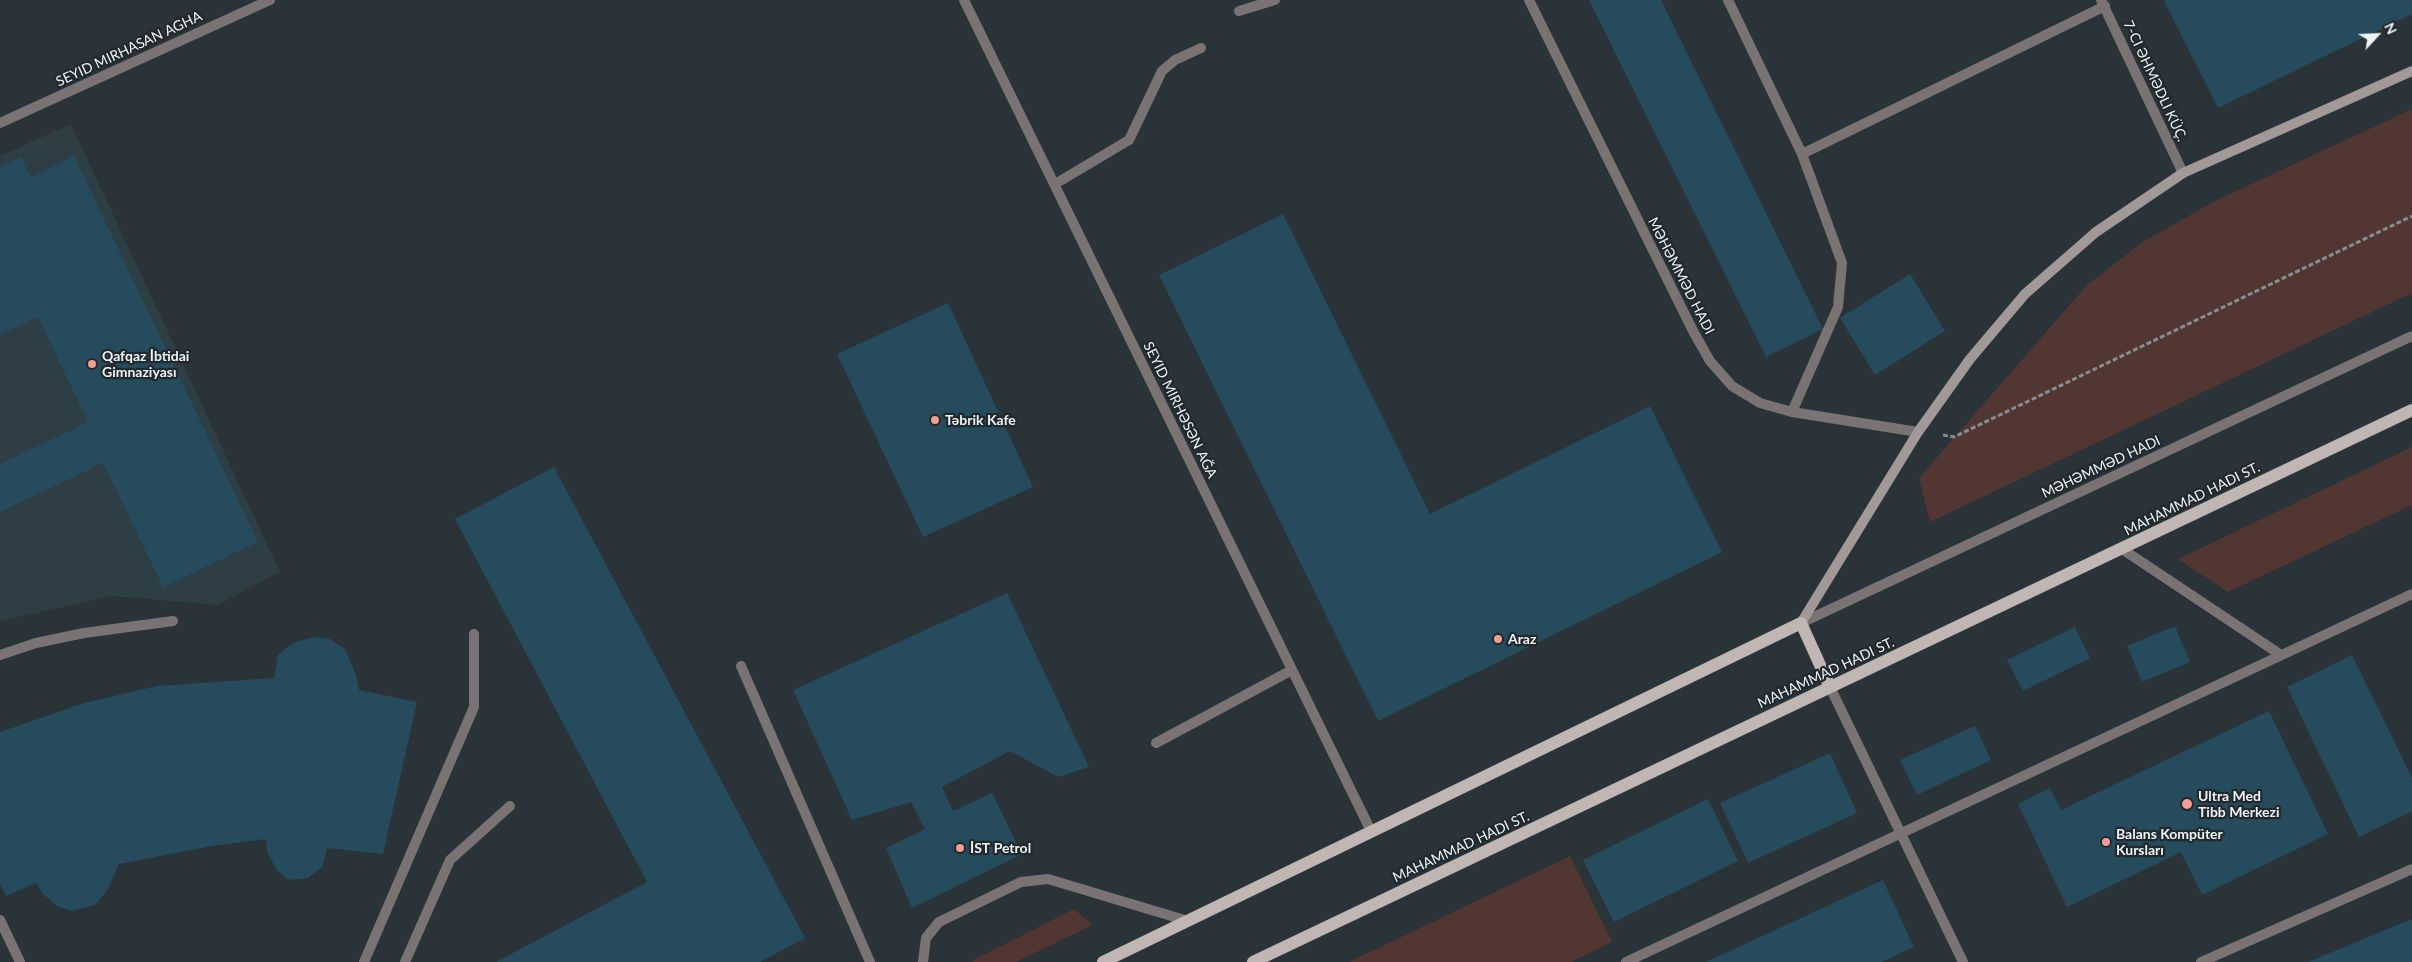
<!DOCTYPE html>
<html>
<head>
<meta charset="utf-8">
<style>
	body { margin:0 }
	#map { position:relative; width:2412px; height:962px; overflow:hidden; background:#2a3337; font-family:Lato,sans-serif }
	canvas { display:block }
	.north { position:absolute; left:2352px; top:10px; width:50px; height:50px; -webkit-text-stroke:4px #21292d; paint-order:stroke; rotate:65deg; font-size:14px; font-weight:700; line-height:20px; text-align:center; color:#edf2f5 }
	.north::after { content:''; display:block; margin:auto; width:18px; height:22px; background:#edf2f5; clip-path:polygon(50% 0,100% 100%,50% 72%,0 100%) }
</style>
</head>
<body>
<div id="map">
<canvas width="2412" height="962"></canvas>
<div class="north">N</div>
</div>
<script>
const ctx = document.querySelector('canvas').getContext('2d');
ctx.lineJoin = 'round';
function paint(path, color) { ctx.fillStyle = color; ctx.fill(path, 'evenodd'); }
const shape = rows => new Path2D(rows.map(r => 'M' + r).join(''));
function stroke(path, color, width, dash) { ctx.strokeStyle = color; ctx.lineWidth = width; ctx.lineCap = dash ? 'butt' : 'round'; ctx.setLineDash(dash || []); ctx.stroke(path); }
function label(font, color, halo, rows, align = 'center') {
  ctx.font = font + ' Lato,sans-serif'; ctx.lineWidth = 4.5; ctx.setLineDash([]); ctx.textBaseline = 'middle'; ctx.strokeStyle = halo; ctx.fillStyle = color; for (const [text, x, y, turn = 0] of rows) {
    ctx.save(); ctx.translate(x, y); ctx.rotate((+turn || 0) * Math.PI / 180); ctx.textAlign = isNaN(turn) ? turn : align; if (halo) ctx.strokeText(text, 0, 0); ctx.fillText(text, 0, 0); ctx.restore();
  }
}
const built = shape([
	[71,124,280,572,218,605,112,596,0,621,0,156]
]);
const green = shape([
	[2412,109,2412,293,1930,522,1919,478,2087,285,2144,241,2217,200],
	[2412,447,2412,505,2228,592,2178,559],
	[1570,856,1612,942,1571,962,1349,962],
	[1074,909,1093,925,1016,962,973,962,973,960]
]);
const building = shape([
	[1589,0,1661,0,1823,329,1766,357],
	[2167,0,2412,0,2412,14,2218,108,2164,1],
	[74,156,258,542,163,587,103,463,0,512,0,464,88,422,38,317,0,335,0,167,21,157,31,177],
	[1283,214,1430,514,1650,406,1722,552,1378,721,1159,275],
	[1910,274,1945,331,1875,375,1840,318],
	[948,303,1033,487,923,537,837,354],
	[554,467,805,938,760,962,496,962,647,882,455,519],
	[1007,593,1089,767,1058,777,1010,751,942,787,953,811,992,793,1022,854,912,908,886,848,925,829,911,802,852,820,793,690],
	[2175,626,2190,662,2142,682,2127,646],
	[2075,627,2090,658,2023,691,2007,660],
	[313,637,330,639,345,649,356,675,359,690,417,702,383,854,327,848,323,866,308,878,288,880,277,870,267,852,266,839,212,846,119,864,108,889,95,905,72,911,57,906,43,894,36,883,6,896,0,883,0,732,84,703,157,686,274,678,278,655,293,643],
	[2352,655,2412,778,2412,811,2359,837,2287,687],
	[2269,711,2328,834,2202,895,2181,852,2067,907,2018,804,2050,788,2061,810],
	[1975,726,1991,760,1917,795,1900,760],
	[1830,753,1857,813,1748,863,1720,803],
	[1708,799,1738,861,1614,922,1583,860],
	[1883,880,1914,947,1882,962,1706,962],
	[2412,919,2412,962,2308,962]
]);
const path = shape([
	[1943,435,1954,437,2412,216]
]);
const service = shape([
	[1728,0,1802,154,1842,263,1838,307,1792,412],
	[1239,11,1275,0],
	[1802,154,2105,6],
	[1055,184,1129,140,1162,71,1175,60,1201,48],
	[2122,549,2281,655],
	[1801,623,2412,336],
	[0,655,36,643,84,633,173,621],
	[741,666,870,962],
	[1830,687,1963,962],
	[1156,743,1292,670],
	[0,920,20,962],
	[364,962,474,707,474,634],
	[405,962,450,860,510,806],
	[923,962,926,938,939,922,1021,882,1048,879,1188,921],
	[2201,962,2412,869]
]);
const pedestrian = shape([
	[1626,962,2412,594]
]);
const minor = shape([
	[964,0,1371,831],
	[1529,0,1693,331,1710,361,1732,386,1760,403,1792,412,1918,432],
	[0,123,270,0]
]);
const tertiary = shape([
	[2101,0,2183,173]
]);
const secondary = shape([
	[1801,623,1918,432,1970,359,2025,294,2096,232,2183,173,2412,71]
]);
const primary = shape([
	[1103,962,1801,623,1830,687],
	[1253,962,2412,410]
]);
const markers = [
	[92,364,5,"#f59d90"],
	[935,420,5,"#f59d90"],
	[1498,639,5,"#f59d90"],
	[2187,804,6,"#f59d90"],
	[2106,842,5,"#f59d90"],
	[960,848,5,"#f59d90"]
];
const streetNames = [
	["SEYID MIRHASAN AGHA",129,49,-25],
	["7-CI ƏHMƏDLI KÜÇ.",2155,81,65],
	["MƏHƏMMƏD HADI",1681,276,63],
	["SEYID MIRHƏSƏN AĞA",1180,410,64],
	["MƏHƏMMƏD HADI",2101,467,-25],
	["MAHAMMAD HADI ST.",2192,499,-26],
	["MAHAMMAD HADI ST.",1826,673,-25],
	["MAHAMMAD HADI ST.",1461,847,-25]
];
const poiNames = [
	["Qafqaz İbtidai",102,356],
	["Gimnaziyası",102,372],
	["Təbrik Kafe",945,420],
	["Araz",1508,639],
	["Ultra Med",2198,796],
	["Tibb Merkezi",2198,812],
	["Balans Kompüter",2116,834],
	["Kursları",2116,850],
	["İST Petrol",970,848]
];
paint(built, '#2e3e45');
paint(green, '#513632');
paint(building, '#254b5c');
stroke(path, '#868e91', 3, [5, 2.5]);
stroke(service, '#797473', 10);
stroke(pedestrian, '#797473', 10);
stroke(minor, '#797473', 10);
stroke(tertiary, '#797473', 10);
stroke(secondary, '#a19998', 10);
stroke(primary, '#c0b6b4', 12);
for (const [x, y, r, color] of markers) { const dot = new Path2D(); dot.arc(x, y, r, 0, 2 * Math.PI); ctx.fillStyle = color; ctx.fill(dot); stroke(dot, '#21292d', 2); }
label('14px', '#edf2f5', '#21292d', streetNames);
label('bold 14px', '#edf2f5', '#21292d', poiNames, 'left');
</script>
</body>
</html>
